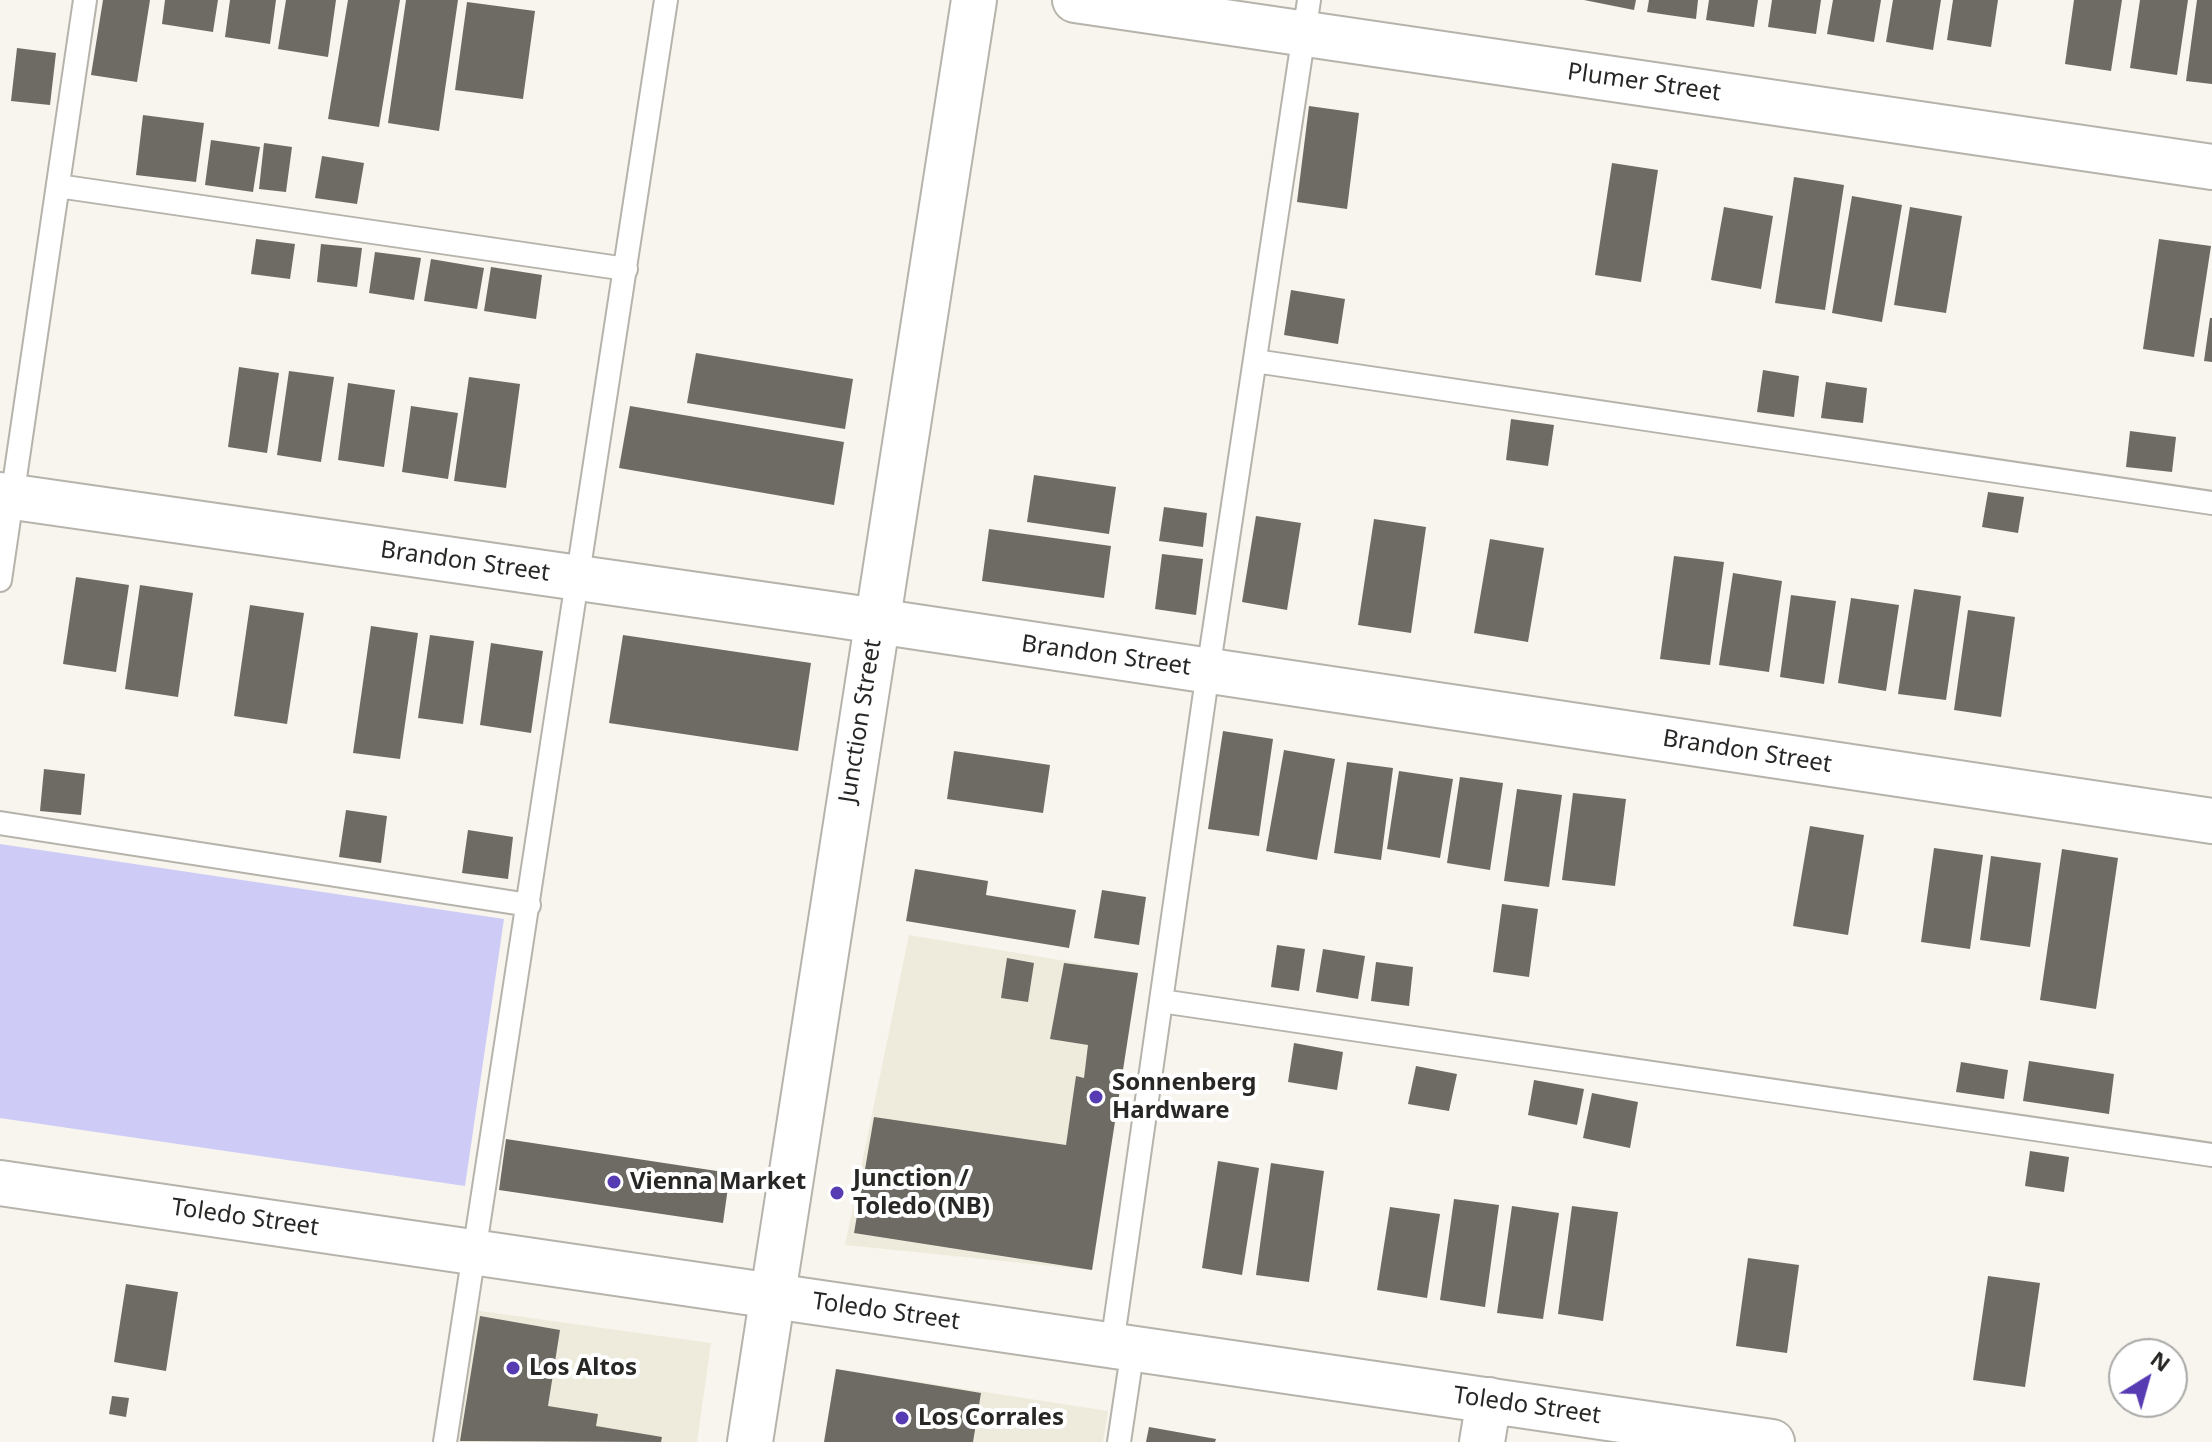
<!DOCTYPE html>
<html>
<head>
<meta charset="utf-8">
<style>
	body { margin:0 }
	#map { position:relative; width:2212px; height:1442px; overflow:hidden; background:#f7f5ed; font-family:"Noto Sans",sans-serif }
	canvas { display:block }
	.north { position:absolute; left:2108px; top:1338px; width:80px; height:80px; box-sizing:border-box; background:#fff; border:2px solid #a9a9a8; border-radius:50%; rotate:37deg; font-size:22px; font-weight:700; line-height:32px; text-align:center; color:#282725 }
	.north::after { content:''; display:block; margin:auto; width:28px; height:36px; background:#563bb3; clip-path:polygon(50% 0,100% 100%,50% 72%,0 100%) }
</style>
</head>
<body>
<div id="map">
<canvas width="2212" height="1442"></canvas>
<div class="north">N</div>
</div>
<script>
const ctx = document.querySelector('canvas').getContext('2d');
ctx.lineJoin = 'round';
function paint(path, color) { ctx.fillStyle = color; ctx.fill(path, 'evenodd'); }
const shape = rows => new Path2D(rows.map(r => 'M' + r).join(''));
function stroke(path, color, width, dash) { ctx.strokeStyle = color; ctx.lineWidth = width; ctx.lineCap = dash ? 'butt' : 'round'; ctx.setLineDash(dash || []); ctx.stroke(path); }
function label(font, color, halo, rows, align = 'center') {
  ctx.font = font + ' "Noto Sans",sans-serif'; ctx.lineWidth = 8; ctx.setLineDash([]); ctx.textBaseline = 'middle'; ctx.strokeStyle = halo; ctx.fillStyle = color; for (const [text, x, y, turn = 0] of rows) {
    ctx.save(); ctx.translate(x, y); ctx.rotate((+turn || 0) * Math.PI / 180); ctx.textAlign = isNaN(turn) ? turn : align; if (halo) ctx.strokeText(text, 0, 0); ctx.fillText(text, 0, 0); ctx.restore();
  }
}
const built = shape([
	[909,935,1138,973,1092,1270,845,1245],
	[466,1309,711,1343,697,1442,445,1442],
	[836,1369,1108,1411,1103,1442,825,1442]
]);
const green = shape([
	[0,844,504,919,465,1186,0,1118]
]);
const building = shape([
	[103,0,150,0,137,82,91,75],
	[165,0,218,0,213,32,162,24],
	[230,0,276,0,270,44,225,37],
	[286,0,336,0,328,57,278,49],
	[348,0,400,0,379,127,328,119],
	[406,0,458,0,439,131,388,123],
	[1584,0,1636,0,1634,10],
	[1649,0,1698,0,1696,19,1647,12],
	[1709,0,1758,0,1754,27,1706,20],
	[1772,0,1821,0,1816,34,1768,27],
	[1833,0,1881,0,1874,42,1827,34],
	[1893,0,1941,0,1933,50,1886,42],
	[1953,0,1998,0,1991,47,1947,40],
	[2074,0,2122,0,2111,71,2065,64],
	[2140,0,2188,0,2177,75,2130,68],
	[2197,0,2212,0,2212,84,2186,81],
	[467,2,535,11,523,99,455,90],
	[17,48,56,53,50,105,11,101],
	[1309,106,1359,113,1347,209,1297,202],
	[143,115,204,123,196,182,136,175],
	[211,140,260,147,253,192,205,185],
	[264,143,292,147,286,192,259,189],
	[322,156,364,163,357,204,315,198],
	[1612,163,1658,170,1641,282,1595,275],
	[1794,177,1844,185,1825,310,1775,303],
	[1852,196,1902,205,1882,322,1832,313],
	[1724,207,1773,216,1761,289,1711,280],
	[1910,207,1962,216,1946,313,1894,305],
	[256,239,295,244,290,279,251,274],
	[2159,239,2211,246,2194,357,2143,349],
	[321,244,362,248,357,287,317,282],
	[375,252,421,258,414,300,369,293],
	[431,259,484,268,477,309,424,301],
	[491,267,542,275,536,319,484,311],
	[1291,290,1345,299,1338,344,1284,335],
	[2210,318,2212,318,2212,362,2204,361],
	[696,353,853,379,845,429,687,403],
	[239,367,279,373,267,453,228,447],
	[1763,370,1799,376,1794,417,1757,412],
	[289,371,334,377,321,462,277,455],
	[469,377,520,384,506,488,454,481],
	[1826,382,1867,388,1863,423,1821,418],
	[348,383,395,390,384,467,338,460],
	[411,406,458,413,448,479,402,472],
	[630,406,844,442,834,505,619,468],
	[1511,419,1554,425,1548,466,1506,460],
	[2130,431,2176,437,2172,472,2126,467],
	[1034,475,1116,487,1109,534,1027,522],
	[1988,492,2024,497,2018,533,1982,527],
	[1164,507,1207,513,1203,547,1159,541],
	[1256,516,1301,523,1287,610,1242,602],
	[1374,519,1426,527,1411,633,1358,625],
	[989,529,1111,546,1104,598,982,581],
	[1490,539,1544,548,1528,642,1474,633],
	[1162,554,1203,559,1196,615,1155,609],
	[1674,556,1724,562,1710,665,1660,659],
	[1733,573,1782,581,1769,672,1719,665],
	[76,577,129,585,116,672,63,664],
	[140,585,193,593,178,697,125,689],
	[1914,589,1961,596,1946,700,1898,694],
	[1791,595,1836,601,1824,684,1780,677],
	[1851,598,1899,605,1886,691,1838,683],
	[250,605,304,613,287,724,234,716],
	[1968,610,2015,617,2001,717,1954,710],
	[371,626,418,633,400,759,353,753],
	[430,635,474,641,463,724,418,718],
	[623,635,811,663,798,751,609,723],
	[491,643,543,651,531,733,480,725],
	[1223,731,1273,739,1259,836,1208,829],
	[1284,750,1335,759,1317,860,1266,851],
	[954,751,1050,765,1043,813,947,799],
	[1347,762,1393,768,1381,860,1334,853],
	[44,769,85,774,81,815,40,811],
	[1399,771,1453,779,1440,858,1387,849],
	[1460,777,1503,783,1490,870,1447,863],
	[1517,789,1562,795,1549,887,1504,881],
	[1573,793,1626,799,1615,886,1562,880],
	[346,810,387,816,381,863,339,857],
	[1810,826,1864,835,1848,935,1793,926],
	[468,830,513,837,508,879,462,873],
	[1934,848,1983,855,1970,949,1921,942],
	[2062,849,2118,858,2096,1009,2040,1000],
	[1991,856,2041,863,2030,947,1980,940],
	[915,869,988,881,986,895,1076,910,1069,948,906,921],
	[1102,890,1146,897,1139,945,1094,938],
	[1502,904,1538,909,1529,977,1493,972],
	[1277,945,1305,949,1299,991,1271,987],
	[1323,949,1365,956,1358,999,1316,992],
	[1007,958,1034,963,1028,1002,1001,998],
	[1376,962,1413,967,1409,1006,1371,1001],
	[1064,963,1138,973,1092,1270,854,1233,874,1117,1066,1145,1076,1076,1084,1078,1088,1045,1050,1039],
	[1294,1043,1343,1052,1337,1090,1288,1082],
	[2029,1061,2114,1074,2109,1114,2023,1101],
	[1961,1062,2008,1070,2004,1099,1956,1092],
	[1416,1066,1457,1074,1449,1111,1408,1104],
	[1534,1080,1584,1089,1577,1125,1528,1115],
	[1592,1093,1638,1102,1630,1148,1583,1138],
	[506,1139,730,1173,723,1223,499,1190],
	[2030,1151,2069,1157,2064,1192,2025,1186],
	[1218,1161,1259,1168,1242,1275,1202,1268],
	[1271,1163,1324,1171,1309,1282,1256,1275],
	[1454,1199,1499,1205,1485,1307,1440,1300],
	[1512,1206,1559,1213,1543,1319,1497,1313],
	[1572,1206,1618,1212,1603,1321,1558,1314],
	[1390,1207,1440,1214,1427,1298,1377,1290],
	[1748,1258,1799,1265,1787,1353,1736,1346],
	[1988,1276,2040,1283,2025,1387,1973,1380],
	[126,1284,178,1292,166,1371,114,1362],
	[480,1316,560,1330,548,1406,598,1414,596,1426,662,1437,661,1442,460,1441],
	[836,1369,981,1393,973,1442,824,1442],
	[112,1396,129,1398,126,1417,109,1414],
	[1149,1427,1216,1439,1215,1442,1146,1442]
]);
const service = shape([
	[58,186,626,269],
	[1255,361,2212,503],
	[0,580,85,0],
	[0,823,529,905],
	[1161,1001,2212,1155],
	[1112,1345,1208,671,1309,0],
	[445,1442,666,0],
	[1119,1442,1133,1348]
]);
const minor = shape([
	[1075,0,2212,167],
	[0,495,830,614,2212,821],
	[0,1183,1772,1442],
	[1482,1442,1489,1400]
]);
const tertiary = shape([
	[750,1442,974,0]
]);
const markers = [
	[1096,1097,8,"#563bb3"],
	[614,1182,8,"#563bb3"],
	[837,1193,8,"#563bb3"],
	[513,1368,8,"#563bb3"],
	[902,1418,8,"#563bb3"]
];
const streetNames = [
	["Plumer Street",1644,83,8],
	["Brandon Street",465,562,8],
	["Brandon Street",1106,656,8],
	["Junction Street",861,721,-81],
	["Brandon Street",1747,752,9],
	["Toledo Street",245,1218,8],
	["Toledo Street",886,1312,8],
	["Toledo Street",1527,1406,8]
];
const poiNames = [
	["Sonnenberg",1112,1083],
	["Hardware",1112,1111],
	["Junction /",853,1179],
	["Toledo (NB)",853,1207],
	["Vienna Market",630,1182],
	["Los Altos",529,1368],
	["Los Corrales",918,1418]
];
paint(built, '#efebdc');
paint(green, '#ceccf7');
paint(building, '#6d6b64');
stroke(service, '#b5b3ab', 26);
stroke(minor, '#b5b3ab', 48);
stroke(tertiary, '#b5b3ab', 48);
stroke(service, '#fff', 22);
stroke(minor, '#fff', 44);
stroke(tertiary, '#fff', 44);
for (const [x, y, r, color] of markers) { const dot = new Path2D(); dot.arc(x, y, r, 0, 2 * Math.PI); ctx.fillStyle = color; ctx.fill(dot); stroke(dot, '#fff', 3); }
label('24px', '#282725', '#fff', streetNames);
label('bold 24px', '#282725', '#fff', poiNames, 'left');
</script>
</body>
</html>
